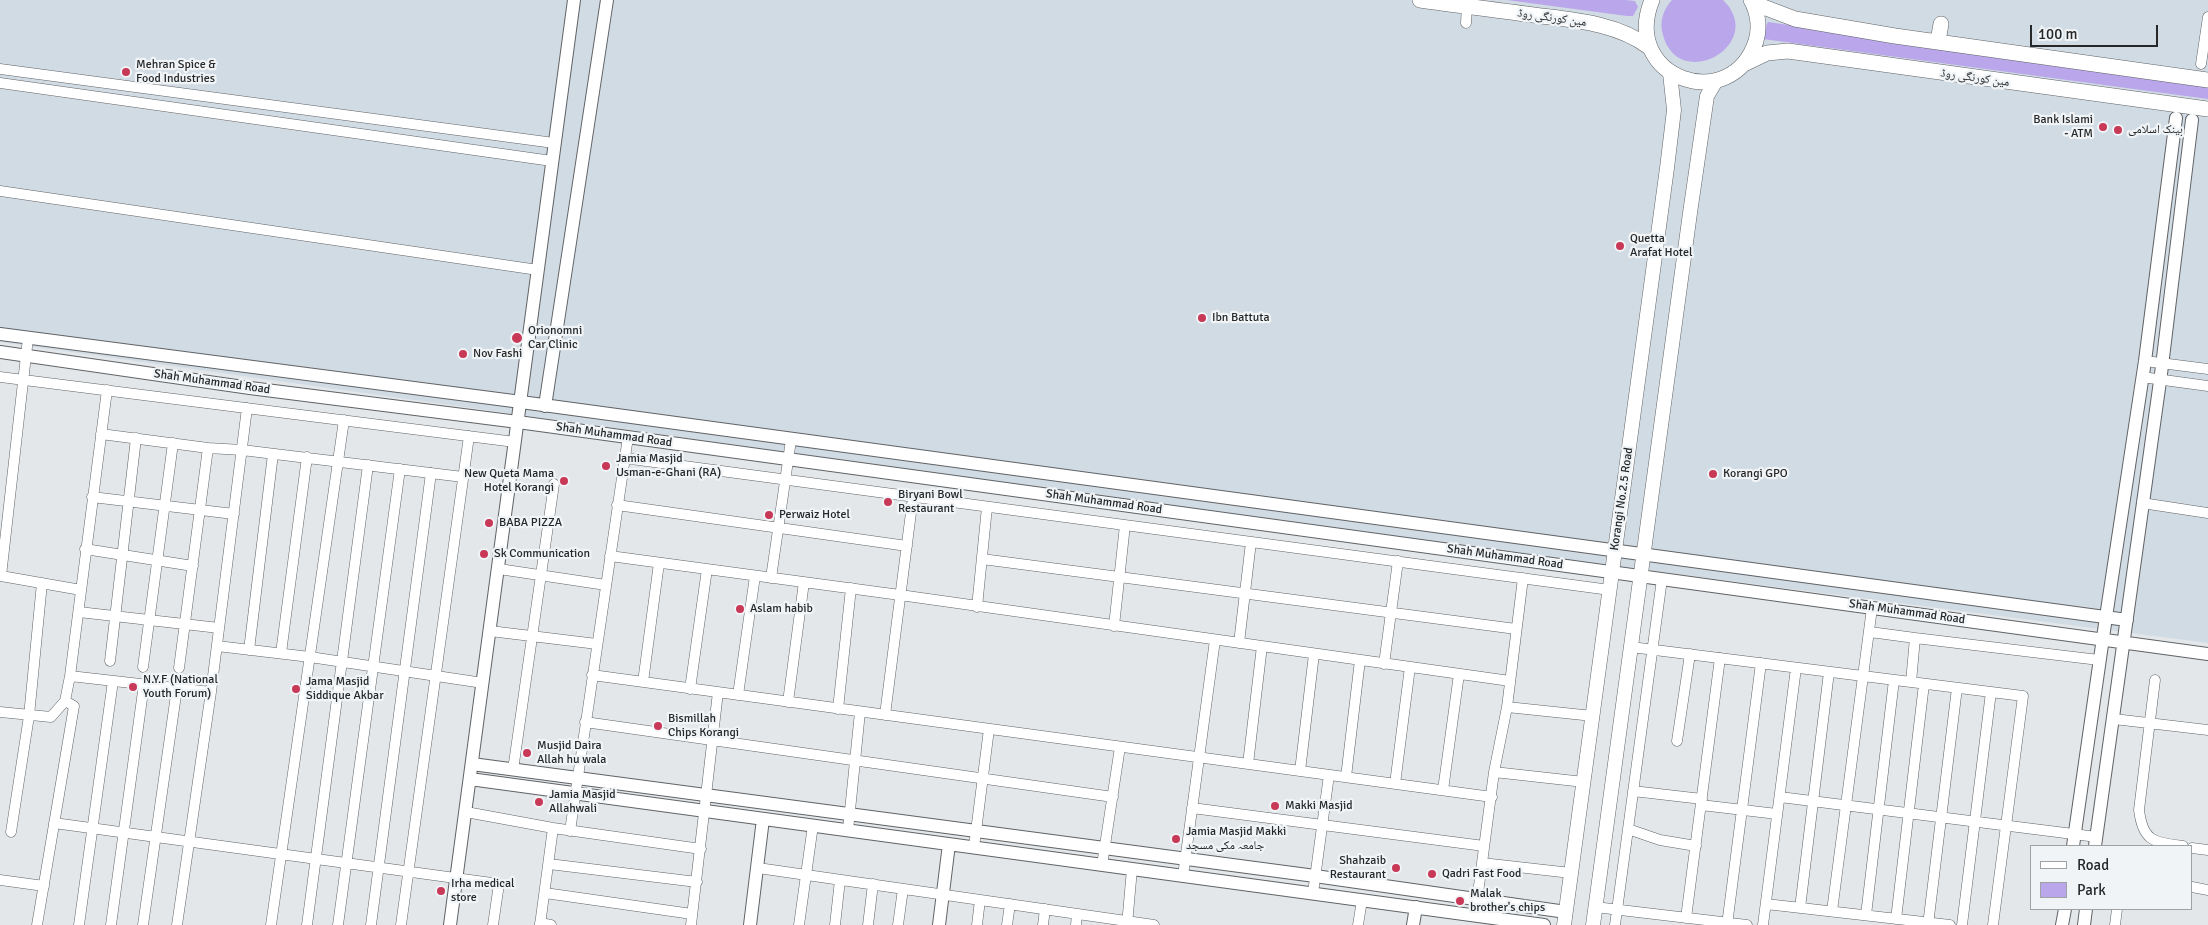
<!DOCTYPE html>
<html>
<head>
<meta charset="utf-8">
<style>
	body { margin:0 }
	#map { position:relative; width:2208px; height:925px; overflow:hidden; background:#e3e7ea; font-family:Signika,sans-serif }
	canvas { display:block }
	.legend { position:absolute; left:2030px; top:845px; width:162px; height:65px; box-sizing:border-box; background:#f0f4f7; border:1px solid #9fa2a4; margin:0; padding:6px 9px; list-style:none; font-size:15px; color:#252728 }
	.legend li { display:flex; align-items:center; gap:10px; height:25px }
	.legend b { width:25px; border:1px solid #9fa2a4 }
	.scale { position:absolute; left:2030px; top:25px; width:128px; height:22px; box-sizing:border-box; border:2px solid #252728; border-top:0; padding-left:6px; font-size:15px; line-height:18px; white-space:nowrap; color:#252728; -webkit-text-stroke:4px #f0f4f7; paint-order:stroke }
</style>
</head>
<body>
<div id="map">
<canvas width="2208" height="925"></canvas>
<ul class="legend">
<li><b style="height:6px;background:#fff"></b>Road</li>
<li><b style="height:14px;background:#b9a6eb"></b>Park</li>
</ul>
<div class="scale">100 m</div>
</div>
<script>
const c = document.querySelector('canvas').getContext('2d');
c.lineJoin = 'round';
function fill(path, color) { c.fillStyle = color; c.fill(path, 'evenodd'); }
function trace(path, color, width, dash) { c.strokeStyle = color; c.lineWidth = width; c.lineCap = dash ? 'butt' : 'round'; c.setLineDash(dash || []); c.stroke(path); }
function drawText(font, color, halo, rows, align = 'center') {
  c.font = font + ' Signika,"Noto Naskh Arabic",sans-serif'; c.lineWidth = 4.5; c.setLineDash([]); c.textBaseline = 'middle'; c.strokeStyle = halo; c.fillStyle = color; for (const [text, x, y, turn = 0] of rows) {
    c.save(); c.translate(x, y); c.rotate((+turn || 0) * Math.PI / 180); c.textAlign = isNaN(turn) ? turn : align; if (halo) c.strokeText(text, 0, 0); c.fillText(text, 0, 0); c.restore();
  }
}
fill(new Path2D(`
	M0,0h2208v643l-786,-102 -1422,-199z`), '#d1dbe4');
fill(new Path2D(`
	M1507,0h118l10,1 3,6 -5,9h-6z
	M1672,0h51c45,44 -44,94 -60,35 -4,-13 0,-25 9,-35z
	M1768,22l440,65v12l-445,-60 1,-10z`), '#b9a6eb');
const minor = new Path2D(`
	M1466,23l1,-17
	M2201,64l7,-47
	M0,69l554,74
	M0,83l552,78
	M0,191l538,79
	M28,338l-27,238 80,14
	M2145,361l63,8
	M0,377l515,65
	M2142,377l66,9
	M101,434l107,14 34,2 221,27
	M624,458l986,132
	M92,497l142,17
	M2142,503l66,10
	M617,505l290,41
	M85,549l108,17
	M610,556l290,39 610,86
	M982,559l534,70
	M499,569l107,16
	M771,578l20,-138
	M977,607l10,-100
	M79,612l140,16
	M1114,626l11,-101
	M490,631l107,13
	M1870,632l45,6 -4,44
	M1915,638l184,22
	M1239,643l12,-101
	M217,646l93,11 173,26
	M1631,647l392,49 -30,229
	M249,650l24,-196
	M281,653l26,-196
	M110,661l26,-223
	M1384,664l14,-103
	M143,667l30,-224
	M179,668l29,-220
	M592,675l900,122
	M70,676l141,16
	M2155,680l-16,130c4,32 15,32 44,36
	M643,682l16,-119
	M690,689l17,-120
	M738,695l17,-119
	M788,702l16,-120
	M1507,707l86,9
	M838,709l13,-121
	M0,712l51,5 14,-16 5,-25 37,-286
	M885,715l28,-218
	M2114,719l94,11
	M585,722l528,75
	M1677,741l13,-87
	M1248,764l14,-118
	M513,770l41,-286
	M1300,771l14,-117
	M1494,772l90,10
	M1346,777l14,-117
	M1395,784l15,-117
	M1443,790l16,-116
	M1633,791l69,8
	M1780,797l317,40
	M1701,805l76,9
	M1192,808l292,38
	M466,812l87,16
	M54,823l445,61 -6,41
	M1628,829l32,11 36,6
	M848,830l12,-118
	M570,831l58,-394
	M11,832l18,-116 13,-133
	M974,847l15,-118
	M2192,848l16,2
	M1482,863l89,10
	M549,864l148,18
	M1102,865l18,-118
	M758,868l396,57
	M1183,876l32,-236
	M0,880l44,6
	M2192,887l16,3
	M545,893l147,21
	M1313,893l16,-118
	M1766,904l184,21
	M1595,907l152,18
	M1800,908l29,-236
	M1832,911l40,-303
	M1866,915l28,-235
	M1475,916l19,-144 13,-65 16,-129
	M1686,918l34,-260
	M1896,919l28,-235
	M540,923l11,2
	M37,925l37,-219 -9,-5
	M79,925l34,-244
	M111,925l33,-241
	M143,925l34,-237
	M177,925l34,-233 36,-284
	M271,925l73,-505
	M307,925l61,-460
	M338,925l62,-456
	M371,925l60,-452
	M401,925l68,-489
	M540,925l13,-97 148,21
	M691,925l27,-233
	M799,925l14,-100
	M835,925l5,-45
	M868,925l5,-41
	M898,925l5,-36
	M977,925l3,-25
	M1007,925l3,-21
	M1043,925l2,-16
	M1076,925l1,-11
	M1127,925l5,-56
	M1358,925l4,-25
	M1615,925l47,-346
	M1727,925l34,-262
	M1763,925l33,-257
	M1928,925l29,-237
	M1962,925l29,-233
	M2115,925l2,-16`);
const tertiary = new Path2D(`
	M0,334l521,68 1606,218
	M0,352l250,36 268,34 1690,232
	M545,406l62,-406
	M472,764l843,112 251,36
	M470,779l1074,146
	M2073,846l33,-229 39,-256 31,-243
	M2095,846l66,-472 31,-254
	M450,925l124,-925
	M750,925l13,-106
	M939,925l10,-81
	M1413,925l3,-18
	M2062,925l3,-16
	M2084,925l2,-16`);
const secondary = new Path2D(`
	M1564,925l103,-757 7,-58 -4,-37
	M1593,925l97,-712 17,-117 9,-15`);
const primary = new Path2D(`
	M1420,0c35,5 70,9 106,14 42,6 88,7 123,33
	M1652,0c-32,79 80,116 104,41 4,-13 2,-29 -5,-41
	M1753,3l42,16 100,17 313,44
	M1938,41l3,-17
	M1744,64l23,-11 21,-2 420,58`);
trace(minor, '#606366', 11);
trace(tertiary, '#606366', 14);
trace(secondary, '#606366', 15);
trace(primary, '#606366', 16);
trace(minor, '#fff', 10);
trace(tertiary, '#fff', 12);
trace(secondary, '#fff', 14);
trace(primary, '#fff', 15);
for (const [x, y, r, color] of [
	[126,72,5,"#c83857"],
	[2103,127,5,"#c83857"],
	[2118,130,5,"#c83857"],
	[1620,246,5,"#c83857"],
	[1202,318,5,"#c83857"],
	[517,338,6,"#c83857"],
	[463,354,5,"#c83857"],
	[606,466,5,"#c83857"],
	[1713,474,5,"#c83857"],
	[564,481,5,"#c83857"],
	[888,502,5,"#c83857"],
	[769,515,5,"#c83857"],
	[489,523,5,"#c83857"],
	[484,554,5,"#c83857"],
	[740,609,5,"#c83857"],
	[133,687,5,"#c83857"],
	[296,689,5,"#c83857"],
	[658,726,5,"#c83857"],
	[527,753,5,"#c83857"],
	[539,802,5,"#c83857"],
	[1275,806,5,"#c83857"],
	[1176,839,5,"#c83857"],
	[1396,868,5,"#c83857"],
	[1432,874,5,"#c83857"],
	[441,891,5,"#c83857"],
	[1460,901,5,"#c83857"]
]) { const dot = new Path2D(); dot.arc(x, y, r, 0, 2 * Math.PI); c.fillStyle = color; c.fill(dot); trace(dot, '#f0f4f7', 2); }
drawText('12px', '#252728', '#f0f4f7', [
	["مین کورنگی روڈ",1552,18,8],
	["مین کورنگی روڈ",1975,78,8],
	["Shah Muhammad Road",212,382,8],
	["Shah Muhammad Road",614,435,8],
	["Korangi No.2.5 Road",1622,499,-82],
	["Shah Muhammad Road",1104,502,8],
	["Shah Muhammad Road",1505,557,8],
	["Shah Muhammad Road",1907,612,8]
]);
drawText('12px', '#252728', '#f0f4f7', [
	["Mehran Spice &",136,65],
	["Food Industries",136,79],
	["Bank Islami",2093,120,"right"],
	["- ATM",2093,134,"right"],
	["بینک اسلامی",2128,130],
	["Quetta",1630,239],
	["Arafat Hotel",1630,253],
	["Ibn Battuta",1212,318],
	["Orionomni",528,331],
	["Car Clinic",528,345],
	["Nov Fashi",473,354],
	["Jamia Masjid",616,459],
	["Usman-e-Ghani (RA)",616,473],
	["New Queta Mama",554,474,"right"],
	["Hotel Korangi",554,488,"right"],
	["Korangi GPO",1723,474],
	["Biryani Bowl",898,495],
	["Restaurant",898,509],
	["Perwaiz Hotel",779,515],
	["BABA PIZZA",499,523],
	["Sk Communication",494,554],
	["Aslam habib",750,609],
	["N.Y.F (National",143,680],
	["Youth Forum)",143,694],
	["Jama Masjid",306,682],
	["Siddique Akbar",306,696],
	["Bismillah",668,719],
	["Chips Korangi",668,733],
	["Musjid Daira",537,746],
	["Allah hu wala",537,760],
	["Jamia Masjid",549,795],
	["Allahwali",549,809],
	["Makki Masjid",1285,806],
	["Jamia Masjid Makki",1186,832],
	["جامعہ مکی مسجد",1186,846],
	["Shahzaib",1386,861,"right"],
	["Restaurant",1386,875,"right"],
	["Qadri Fast Food",1442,874],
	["Irha medical",451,884],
	["store",451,898],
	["Malak",1470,894],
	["brother's chips",1470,908]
], 'left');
</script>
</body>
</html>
